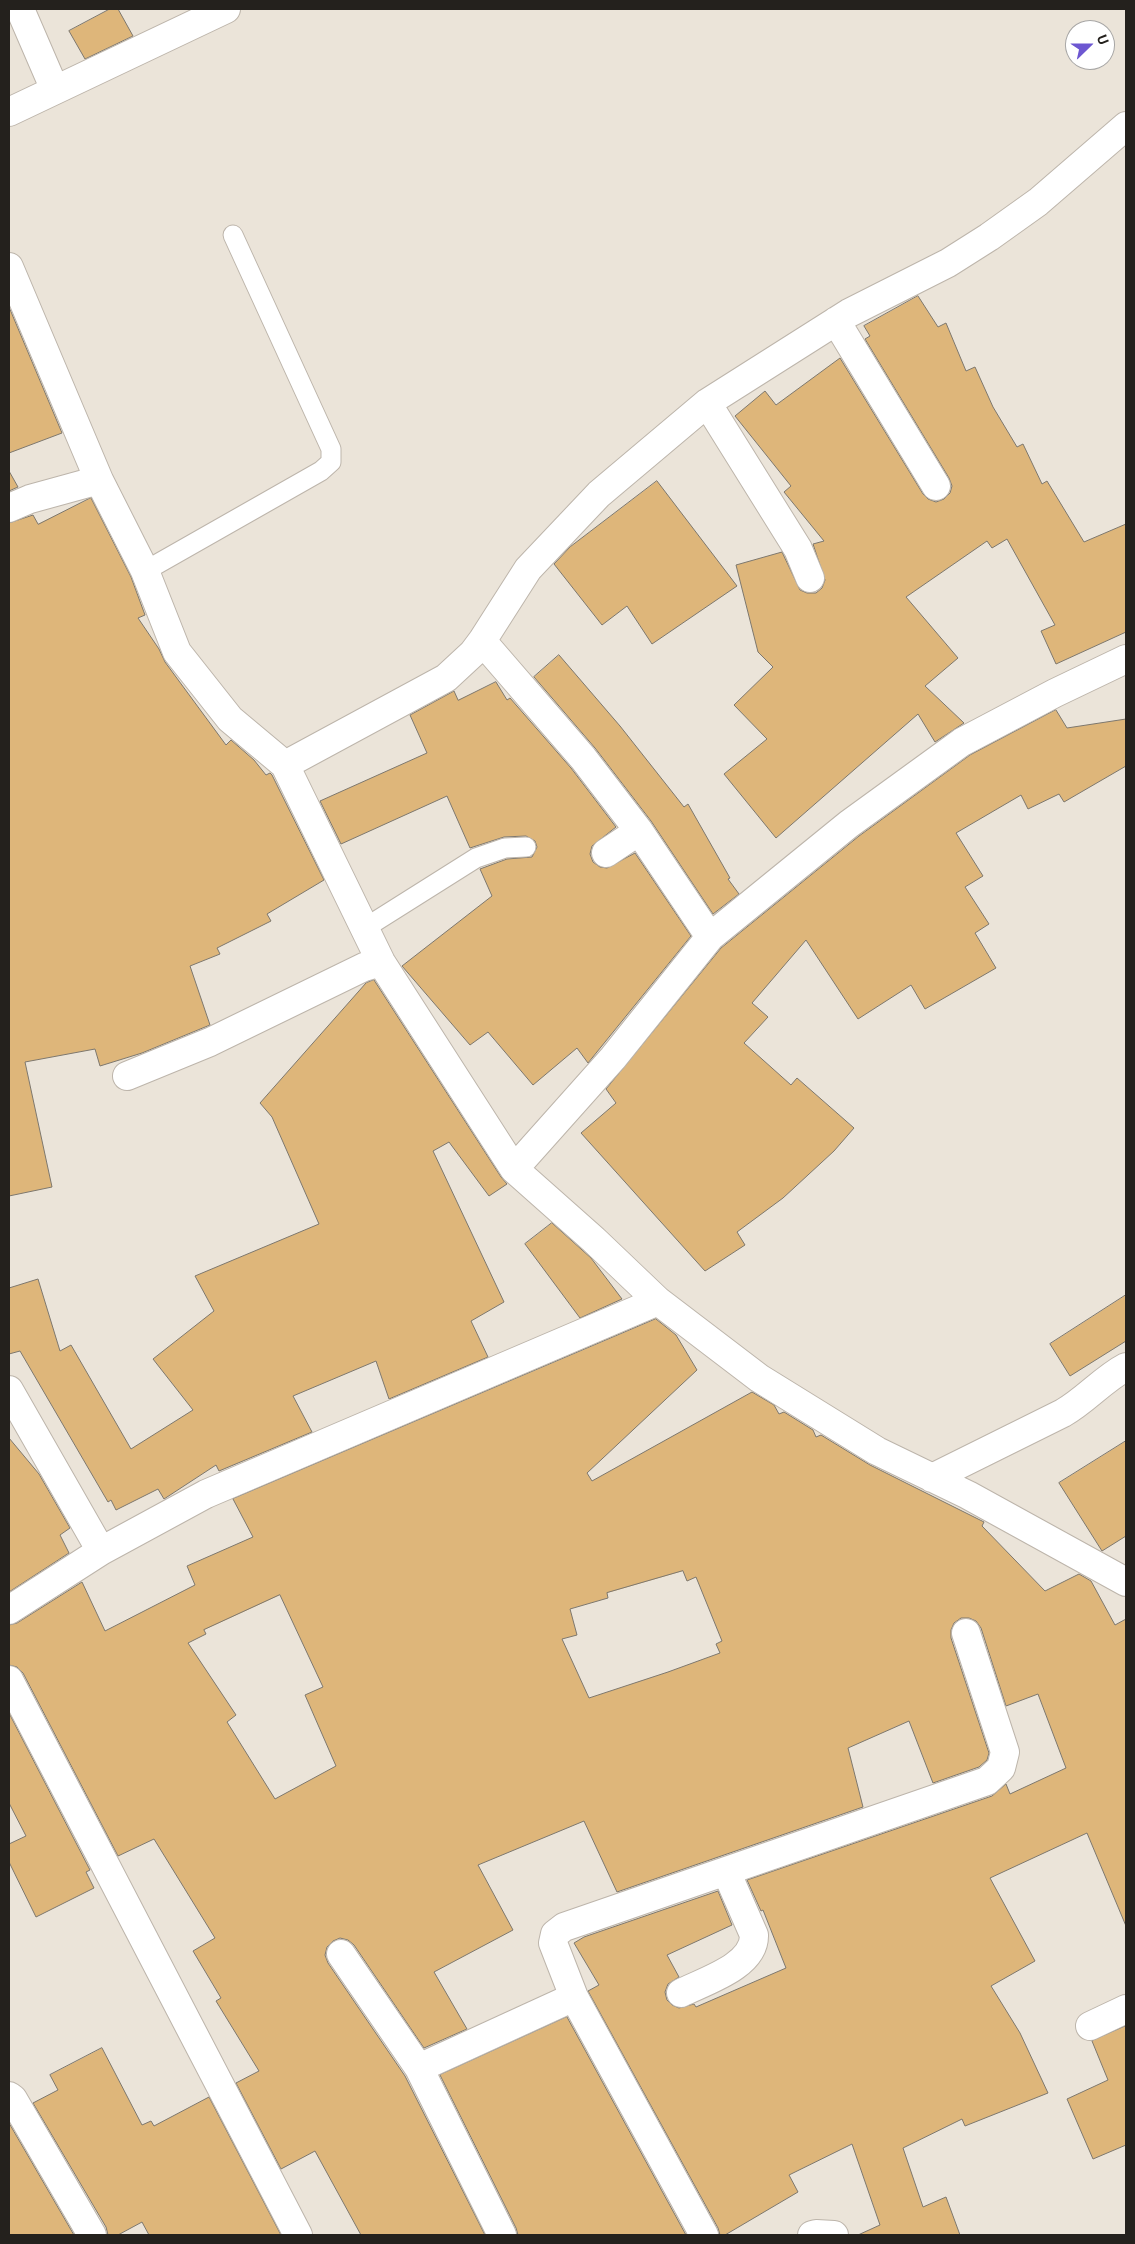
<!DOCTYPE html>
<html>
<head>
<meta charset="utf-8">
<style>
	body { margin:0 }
	#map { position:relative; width:1135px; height:2244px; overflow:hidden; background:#ebe4d9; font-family:Roboto,sans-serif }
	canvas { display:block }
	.frame { position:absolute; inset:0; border:10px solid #24211d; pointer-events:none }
	.north { position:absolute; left:1065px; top:20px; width:50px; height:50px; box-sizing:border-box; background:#fff; border:1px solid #a7a6a5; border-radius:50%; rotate:68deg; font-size:14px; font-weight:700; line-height:20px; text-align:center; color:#24211d }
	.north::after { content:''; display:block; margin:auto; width:18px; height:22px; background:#6d57d1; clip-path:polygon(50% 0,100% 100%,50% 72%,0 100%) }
</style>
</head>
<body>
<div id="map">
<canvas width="1135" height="2244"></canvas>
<div class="frame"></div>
<div class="north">U</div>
</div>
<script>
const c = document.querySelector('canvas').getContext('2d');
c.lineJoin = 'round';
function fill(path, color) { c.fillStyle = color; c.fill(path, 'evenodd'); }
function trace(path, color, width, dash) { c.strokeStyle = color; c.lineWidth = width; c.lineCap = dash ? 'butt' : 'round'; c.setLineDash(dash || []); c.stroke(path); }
const building = new Path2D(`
	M110,9h8l15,27 -48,23 -16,-28z
	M918,296l20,31 8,-4 20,48 9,-4 18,40 24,40 6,-3 19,40 5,-3 37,61 42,-18v108l-70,32 -15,-33 14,-6 -48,-86 -15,9 -5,-7 -81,56 52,61 -33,28 39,37 -29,19 -17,-28 -142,124 -52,-64 43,-35 -33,-34 39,-38 -15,-15 -22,-87 46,-13 18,38 7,3h9l6,-5 3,-8 -12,-36 11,-3 -40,-49 7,-6 -56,-70 30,-25 11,14 64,-47 83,136 5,5 8,3 8,-3 6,-6 2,-7 -3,-8 -84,-139 5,-3 -6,-10z
	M9,307l53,126 -53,20z
	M9,471l9,16 -9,4z
	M657,481l80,105 -85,58 -25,-38 -25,19 -48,-61 16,-17z
	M91,498l40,79 14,38 -7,3 21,31 6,13 61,83 5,-5 23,20 12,15 4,-2 2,2 52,105 -57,34 4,7 -54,27 3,6 -30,12 20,59 -68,28 -42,13 -5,-17 -70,13 27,125 -43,9v-673l24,-8 5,9z
	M559,655l61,71 64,81 4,-3 42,74 -2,1 11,15 -26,20 -62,-93 -56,-73 -61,-71z
	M496,682l11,18 3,-2 61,70 45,59 -24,19 -2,8 3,8 7,5 7,1 28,-15 56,83 -103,127 -11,-15 -44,37 -45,-53 -18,13 -68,-79 90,-70 -12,-27 27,-10 25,-2 5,-10 -2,-6 -9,-5 -22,1 -34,11 -23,-52 -106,48 -21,-43 107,-48 -17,-38 44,-24 4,9z
	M1056,710l11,18 59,-9v47l-62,36 -5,-8 -31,15 -7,-14 -65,38 27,43 -18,11 24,37 -14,9 21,35 -71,41 -14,-24 -53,34 -52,-79 -54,63 16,14 -24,26 47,42 6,-7 57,50 -20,23 -51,47 -46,34 8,13 -40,26 -124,-138 35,-30 -10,-14 115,-141 138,-112 111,-81z
	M374,980l127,197 6,7 -18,12 -40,-54 -16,9 71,151 -33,19 17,36 -99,42 -13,-38 -83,35 19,36 -93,39 -3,-6 -52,34 -6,-10 -42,21 -5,-10 -3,2 -88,-151 -11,3v-66l29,-9 22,72 11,-6 60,104 62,-39 -40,-51 61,-48 -19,-35 124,-52 -47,-107 -12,-14 106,-120z
	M552,1223l39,35 31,41 -42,19 -55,-74z
	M1126,1295v46l-56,35 -20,-32z
	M656,1319l20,16 21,35 -110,103 5,8 160,-89 22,13 5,9 5,-2 29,18 3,7 5,-2 49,30 114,57 -2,4 63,65 34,-17 12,7 24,44 11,-6v307l-39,-93 -97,45 45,83 -44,25 29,47 28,60 -83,33 -3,-7 -59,29 20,59 23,-10 14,38h-102l22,-10 -28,-81 -63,31 9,17 -73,43h-5l-2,-7 -130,-237 11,-6 -25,-42 10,-6 134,-46 14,34 -65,30 12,22 -11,7 -3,8 2,8 5,5 7,3 15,-4 2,3 90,-39 -23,-58 -2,1 -14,-31 245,-84 14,-12 4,10 56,-26 -28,-74 -32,12 -25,-78 -5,-7 -7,-3h-8l-7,5 -3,7v8l38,115 -2,7 -8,7 -46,16 -24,-62 -61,27 15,59 -246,85 -33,-71 -106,44 35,65 -79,42 33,57 -43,19 -70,-103 -6,-5 -8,-2 -7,3 -6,6 -2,8 3,8 77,113 80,159h-124l-46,-84 -34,18 -45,-86 23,-12 -43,-70 5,-3 -28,-47 22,-13 -61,-99 -36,17 -95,-183 -6,-6 -8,-2v-40l8,-2 65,-41 23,49 90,-46 -8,-19 66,-29 -20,-38zM683,1571l4,10 9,-4 26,64 -6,3 4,9 -52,19 -79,26 -27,-59 15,-4 -7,-26 38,-11 -1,-5zM280,1595l43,92 -18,8 31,71 -61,33 -48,-77 9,-7 -48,-72 18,-9 -2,-4z
	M9,1438l30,36 31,54 -10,7 9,18 -60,39z
	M1126,1441v95l-24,15 -43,-68z
	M9,1713l81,157 -4,2 8,16 -58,29 -27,-55v-18l17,-8 -17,-33z
	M567,2017l119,218h-168l-2,-7 -76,-153z
	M1126,2026v119l-33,14 -26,-60 41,-19 -16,-39z
	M102,2048l40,77 9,-4 3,5 55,-29 72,138h-132l-7,-13 -24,13h-10l-2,-8 -73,-124 25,-13 -8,-15z
	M9,2123l65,112h-65z`);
fill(building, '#deb67a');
trace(building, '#7d776d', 1);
const lane = new Path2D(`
	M145,571l176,-100 10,-9v-13l-98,-214
	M365,928l111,-70 29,-10 21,-1`);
const street = new Path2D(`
	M20,9l35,81
	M9,112l217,-103
	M9,267l90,213 46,91 32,81 53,67 55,46 96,197 133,207 80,71 64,61 101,77 118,73 91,44 158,87
	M836,321l100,165
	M707,403l91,146 12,29
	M9,508l21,-9 69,-19
	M482,641l101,117 56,73 71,106
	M285,765l161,-87 27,-25 9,-12 46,-72 71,-75 108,-91 142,-90 99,-50 41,-26 49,-35 88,-76
	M606,853l33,-22
	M127,1076l83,-34 154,-75 17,-5
	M514,1169l99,-111 97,-121 139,-113 113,-82 93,-49 71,-34
	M9,1390l92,161
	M932,1478l131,-65c23,-13 40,-34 63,-46
	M9,1610l92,-59 105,-57 452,-193
	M9,1680l289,555
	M341,1954l78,114 83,167
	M681,1993c24,-12 74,-27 73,-58l-28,-64
	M1090,2026l36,-17
	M419,2068l155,-71
	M9,2096l4,3 79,136
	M704,2235l-130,-238 -21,-54 2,-9 9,-7 423,-146 14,-13 4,-16 -39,-119
	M812,2235l4,-1 18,1`);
trace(lane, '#bdb5ab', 21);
trace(street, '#bdb5ab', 30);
trace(lane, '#fff', 19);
trace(street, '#fff', 28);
</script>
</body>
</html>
